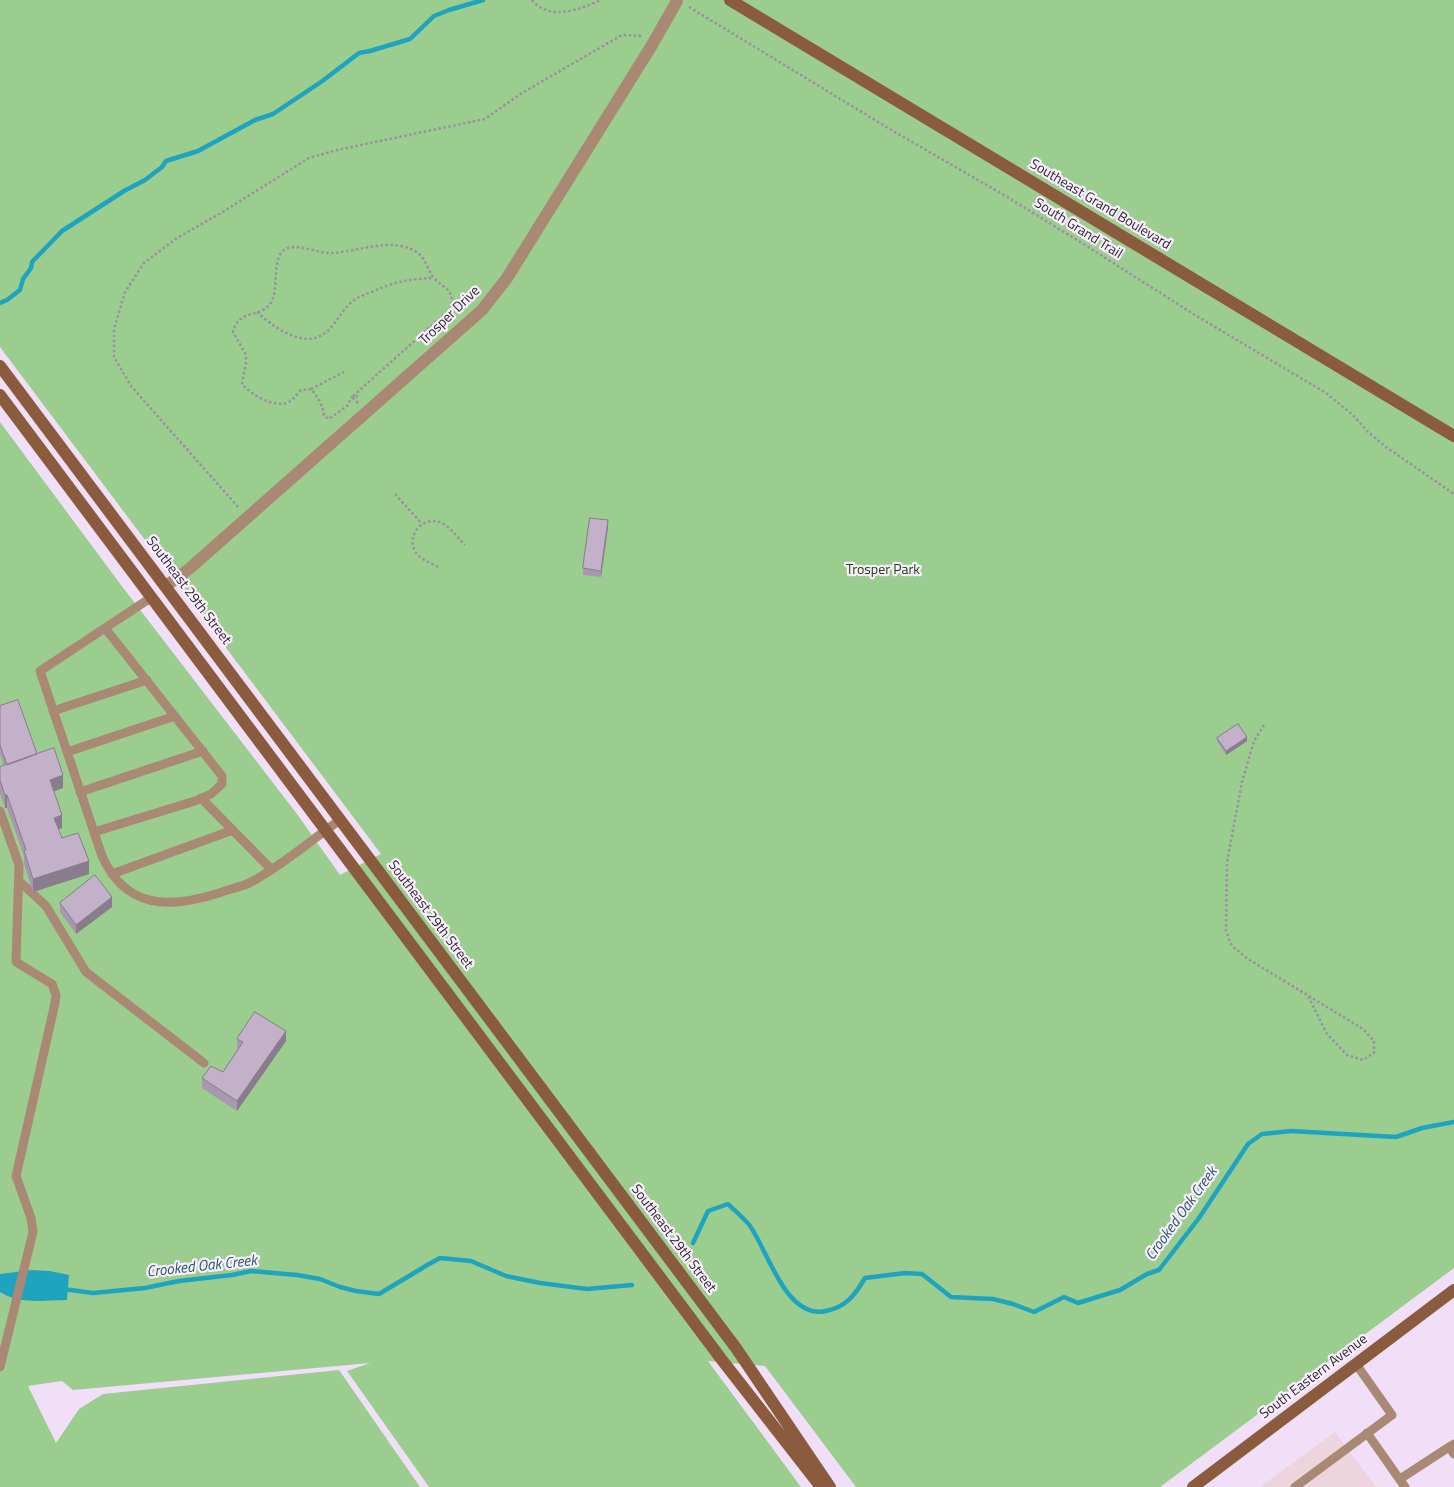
<!DOCTYPE html>
<html>
<head>
<meta charset="utf-8">
<style>
	body { margin:0 }
	canvas { display:block; background:#f1dff8 }
</style>
</head>
<body>
<canvas width="1454" height="1487"></canvas>
<script>
const c = document.querySelector('canvas').getContext('2d');
c.lineJoin = 'round';
function fill(path, color) { c.fillStyle = color; c.fill(path, 'evenodd'); }
function trace(path, color, width, dash) { c.strokeStyle = color; c.lineWidth = width; c.lineCap = dash ? 'butt' : 'round'; c.setLineDash(dash || []); c.stroke(path); }
function drawText(font, color, halo, rows, align = 'center') {
  c.font = font + ' "Titillium Web",sans-serif'; c.lineWidth = 4.5; c.setLineDash([]); c.textBaseline = 'middle'; c.strokeStyle = halo; c.fillStyle = color; for (const [text, x, y, turn = 0] of rows) {
    c.save(); c.translate(x, y); c.rotate((+turn || 0) * Math.PI / 180); c.textAlign = isNaN(turn) ? turn : align; if (halo) c.strokeText(text, 0, 0); c.fillText(text, 0, 0); c.restore();
  }
}
fill(new Path2D(`
	M1335,1432l41,55h-116l16,-12z`), '#eed5dd');
fill(new Path2D(`
	M0,0h1454v1268l-294,219h-304l-91,-121 -57,-5 93,126h-372l-82,-116 23,-8 -297,27 -11,-9 -34,5 28,57 23,-34 24,-15 236,-24 81,117h-420v-1065l121,163 176,229 43,61 41,-21 -381,-507z`), '#9bcd8f');
fill(new Path2D(`
	M31,1270l19,1 19,4 -2,25c-23,0 -47,5 -67,-8v-18z`), '#1fa4c0');
trace(new Path2D(`
	M0,303l7,-3 13,-10 3,-11 8,-11 1,-6 30,-31 62,-40 21,-11 17,-13 4,-6 32,-10 57,-31 18,-6 48,-32 38,-29 11,-2 40,-12 24,-23 15,-6 34,-10
	M693,1243l15,-32 20,-7c7,7 16,14 22,22 18,25 36,94 76,85 20,-4 29,-16 39,-33l40,-5 17,1 29,23 42,2 20,5 21,8 30,-15 14,6 42,-13 27,-16 12,-4 40,-52 49,-74 14,-10 29,-3 105,6 26,-9 32,-6
	M63,1289l30,4 52,-5 34,-7 53,-6 19,-4 46,4 23,4 20,8 16,4 23,3 50,-30 11,-6 31,3 35,15 34,7 47,6 45,-4`), '#1fa4c0', 4.5);
trace(new Path2D(`
	M532,0c18,22 48,9 69,0
	M689,7l204,124 111,64 81,50 110,70 131,78 27,22 15,17 18,15 68,47
	M257,312c15,14 47,38 68,21 11,-8 17,-24 28,-32 6,-5 14,-7 21,-10 23,-10 35,-12 60,-13
	M311,389l33,-17
	M358,403l-6,-6 98,-88c6,-18 -4,-19 -15,-30 -7,-7 -9,-20 -17,-26 -26,-18 -61,0 -89,0 -13,0 -33,-11 -45,-3 -13,10 -4,40 -14,54 -11,15 -31,4 -37,28l13,23v8l-4,21c9,11 34,25 47,18 5,-3 8,-8 12,-12l10,-1c7,8 12,17 13,27l5,3 18,-13 5,-9 7,-1
	M395,494l27,30
	M238,507l-107,-121 -17,-29v-28l11,-37 19,-29 33,-25 44,-25 88,-55 28,-8 148,-31 37,-26 100,-58 20,1
	M438,567c-7,-4 -19,-8 -23,-16 -9,-17 9,-36 27,-28 9,5 16,15 23,22
	M1264,725l-10,16 -12,41 -15,80 -1,69 6,15 16,13 115,70 11,12v12l-11,7 -16,-5 -20,-21 -19,-38`), '#9c8fa1', 2.5, [2.5, 2.5]);
trace(new Path2D(`
	M152,597l-112,74 62,185c24,53 67,53 117,37 10,-4 23,-6 32,-11 32,-17 60,-42 89,-62
	M53,711l94,-31
	M67,752l108,-36
	M80,792l123,-41
	M201,798l70,71
	M0,811l19,54 -3,97 36,22 4,11 -1,8 -39,173 15,42 2,14 -33,135
	M94,832l101,-31 16,-7 11,-10v-8l-117,-148
	M112,874l121,-44
	M19,881l27,25 40,66 118,91
	M1367,1433l38,54
	M1454,1444l-5,3 5,7
	M1400,1479l49,-32
	M1295,1487l97,-72 -36,-51`), '#aa8974', 9);
trace(new Path2D(`
	M166,586l23,-17 293,-259 25,-32 145,-233 25,-44`), '#aa8974', 12);
trace(new Path2D(`
	M730,0l724,436
	M0,366l736,982 94,139
	M0,395l722,965 99,127
	M1193,1487l261,-197`), '#8b5b3d', 12);
fill(new Path2D(`
	M608,527l-7,50 -18,-2v-7z
	M0,706l63,82 -9,3 8,37 -4,1 4,9 27,36 -56,18 -9,-28v-8l-17,-48h-2l-5,-15v-26l4,-1 -4,-12z
	M1217,738l30,3 -21,14 -9,-14z
	M60,903l52,4 -36,27 -16,-22z
	M237,1039l49,2 -49,70 -35,-23v-10l21,-6 15,-23 -1,-1z`), '#a798ad');
fill(new Path2D(`
	M608,520v7l-7,50v-6z
	M1247,737v4l-21,14v-4z
	M63,775v13l-13,5v-13z
	M5,795h2v13h-2z
	M62,815v13l-8,3v-13z
	M89,861v13l-56,18v-13z
	M112,897v10l-36,27v-9z
	M286,1031v10l-49,70v-10z`), '#887c8d');
const building = new Path2D(`
	M590,518l18,2 -7,51 -18,-3z
	M18,700l19,54 -30,11 -7,-20v-39z
	M1238,724l9,13 -21,14 -9,-13z
	M54,748l9,27 -13,5 12,35 -8,3 8,20 16,-5 11,28 -56,18 -9,-28 2,-1 -19,-55h-2l-5,-15v-13z
	M95,875l17,22 -36,28 -16,-22z
	M255,1012l31,19 -49,70 -35,-23 9,-12 12,6 20,-30 -6,-3z`);
fill(building, '#c2b1c9');
trace(building, '#887c8d', 1);
drawText('14px', '#2c252e', '#faeffe', [
	["Southeast Grand Boulevard",1100,205,31],
	["South Grand Trail",1078,229,32],
	["Trosper Drive",450,316,-44],
	["Southeast 29th Street",188,591,53],
	["Southeast 29th Street",430,915,53],
	["Southeast 29th Street",673,1239,53],
	["South Eastern Avenue",1314,1377,-37]
]);
drawText('14px', '#1c4011', '#faeffe', [
	["Trosper Park",883,571]
]);
drawText('italic 15px', '#265865', '#faeffe', [
	["Crooked Oak Creek",1182,1214,-54],
	["Crooked Oak Creek",202,1267,-6]
]);
</script>
</body>
</html>
